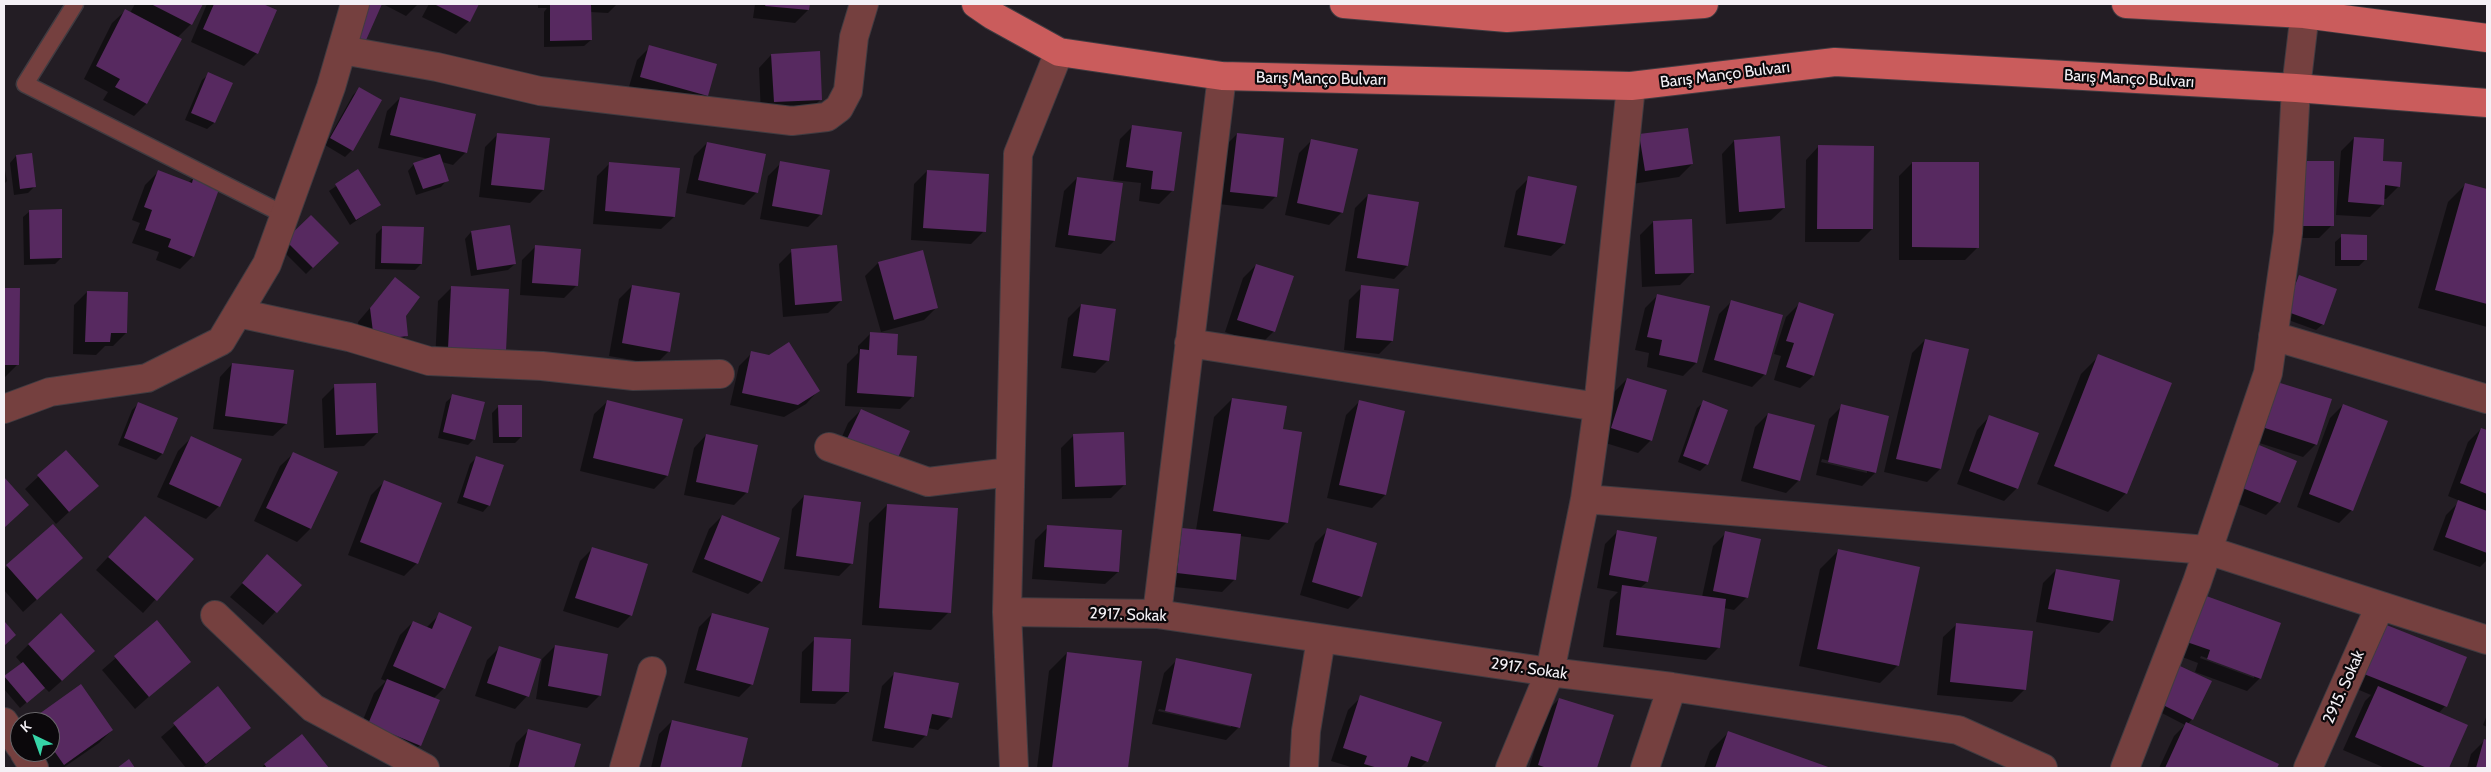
<!DOCTYPE html>
<html>
<head>
<meta charset="utf-8">
<style>
	body { margin:0 }
	#map { position:relative; width:2491px; height:772px; overflow:hidden; background:#231d24; font-family:Cabin,sans-serif }
	canvas { display:block }
	.frame { position:absolute; inset:0; border:5px solid #f4f0f5; pointer-events:none }
	.north { position:absolute; left:10px; top:712px; width:50px; height:50px; box-sizing:border-box; background:#0b080b; border:1px solid #686569; border-radius:50%; rotate:318deg; font-size:14px; font-weight:700; line-height:20px; text-align:center; color:#f4f0f5 }
	.north::after { content:''; display:block; margin:auto; width:18px; height:22px; background:#36d4a7; clip-path:polygon(50% 0,100% 100%,50% 72%,0 100%) }
</style>
</head>
<body>
<div id="map">
<canvas width="2491" height="772"></canvas>
<div class="frame"></div>
<div class="north">K</div>
</div>
<script>
const c = document.querySelector('canvas').getContext('2d');
c.lineJoin = 'round';
function fill(path, color) { c.fillStyle = color; c.fill(path, 'evenodd'); }
function trace(path, color, width, dash) { c.strokeStyle = color; c.lineWidth = width; c.lineCap = dash ? 'butt' : 'round'; c.setLineDash(dash || []); c.stroke(path); }
function drawText(font, color, halo, rows, align = 'center') {
  c.font = font + ' Cabin,sans-serif'; c.lineWidth = 4.5; c.setLineDash([]); c.textBaseline = 'middle'; c.strokeStyle = halo; c.fillStyle = color; for (const [text, x, y, turn = 0] of rows) {
    c.save(); c.translate(x, y); c.rotate((+turn || 0) * Math.PI / 180); c.textAlign = isNaN(turn) ? turn : align; if (halo) c.strokeText(text, 0, 0); c.fillText(text, 0, 0); c.restore();
  }
}
fill(new Path2D(`
	M135,4h67l-11,20 -14,14 -31,66 -12,12 -31,-16 5,-8 -24,-13 28,-56 13,-12 5,2z
	M207,4h56l-6,49 -13,13 -53,-24z
	M383,4h35l-12,12z
	M429,4h49l-9,17 -13,13 -34,-17z
	M538,4h79l-9,9 -18,-1 1,28 -7,6 -40,1v-35l3,-4h-9z
	M755,4h54l-1,6 -13,13 -42,-5z
	M650,47l57,48 -13,13 -66,-18 9,-30z
	M771,55l50,44 -13,13 -47,3 -2,-47z
	M209,74l22,10 -17,39 -7,6 -22,-9 17,-40z
	M360,88l21,12 -29,50 -7,7 -20,-12 28,-50z
	M400,98l66,54 -13,13 -11,-3 5,18 -6,7 -25,8 -8,-24 6,-7 15,-5 -51,-11 9,-37z
	M1133,126l48,7 -9,58 -13,13 -20,-3 2,-18 -28,-3 7,-41z
	M498,134l45,56 -13,13 -51,-6 6,-50z
	M1237,134l39,62 -13,13 -45,-5 6,-57z
	M1640,136l52,28 -13,13 -47,7 -5,-35z
	M2354,138l28,24 17,24 -13,13h-3v5l-13,13 -34,-2 5,-64z
	M1312,140l30,72 -13,13 -44,-10 14,-62z
	M1734,141l50,67 -13,12 -45,4 -4,-70z
	M707,143l50,49 -13,13 -58,-12 8,-37z
	M1818,147l54,82 -13,13h-54l1,-82z
	M16,156l18,31 -6,6 -14,2 -4,-32z
	M610,163l64,54 -13,12 -68,-5 4,-48z
	M781,163l40,51 -13,13 -48,-8 8,-43z
	M1912,163l66,84 -13,13h-66v-84z
	M4,165l3,16 -3,3z
	M358,171l21,34 -29,20 -21,-34z
	M927,171l57,60 -13,13 -60,-4 3,-56z
	M158,172l30,11 7,-7 -2,80 -13,13 -24,-9 3,-8 -27,-9 8,-20 -8,-3 13,-35z
	M2284,175l48,50 -13,13h-35z
	M1077,178l37,63 -13,13 -46,-7 9,-56z
	M1529,178l35,66 -13,12 -47,-9 12,-56z
	M2466,184l21,6v137l-69,-19 30,-106z
	M1368,195l39,71 -13,13 -49,-8 10,-63z
	M30,211l31,47 -6,6 -31,1 -1,-48z
	M311,217l26,26 -31,31 -26,-26z
	M1653,222l40,50 -13,13 -38,2 -2,-52z
	M383,227l38,37 -6,6 -40,-1 1,-35z
	M471,232l44,32 -7,6 -37,6 -6,-37z
	M2342,236l23,24 -6,6h-24v-24z
	M535,247l42,38 -13,13 -44,-3 2,-35z
	M792,251l49,50 -13,12 -45,4 -4,-53z
	M878,263l59,44 -13,13 -43,12 -16,-56z
	M1256,265l18,66 -13,13 -36,-12 18,-54z
	M2299,277l24,47 -7,6 -36,-13 13,-34z
	M395,279l10,36 2,20 -13,13 -33,4 -3,-30z
	M632,286l37,65 -13,13 -47,-8 10,-57z
	M1362,287l30,54 -13,13 -35,-4 5,-50z
	M451,288l54,63 -70,10 3,-60z
	M4,289h14v75l-13,13z
	M87,292l39,41 -13,13h-8l-9,9 -23,-1 1,-49z
	M1658,295l38,68 -13,13 -36,-9 2,-14 -14,-3 10,-42z
	M1732,301l33,73 -13,13 -50,-15 17,-58z
	M1799,304l14,72 -13,12 -26,-8 7,-24 -7,-2 12,-37z
	M1081,305l27,55 -13,13 -34,-5 7,-50z
	M871,333l25,23 17,40 -13,13 -55,-3 2,-42 11,-11v-7z
	M1925,340l15,129 -13,13 -43,-10 28,-119z
	M752,353l66,38 -12,13 -22,13 -54,-12 9,-39z
	M2099,356l27,137 -18,19 -71,-28 44,-110z
	M232,364l54,60 -13,12 -60,-7 7,-52z
	M1627,379l24,61 -13,13 -39,-12 15,-49z
	M335,386l42,47 -13,13 -40,2 -2,-49z
	M453,396l21,43 -6,6 -30,-7 8,-36z
	M2265,396l51,48 -13,13 -53,-17z
	M1232,399l50,31 5,92 -18,18 -29,-4 -5,43 -13,13 -57,-6 5,-44 13,-13 13,1 18,-113z
	M607,402l60,74 -13,13 -74,-18 14,-57z
	M1359,402l45,10 -19,83 -13,13 -45,-10 19,-83z
	M1704,402l3,62 -7,7 -22,-9 19,-54z
	M139,403l23,51 -6,6 -38,-15 14,-35z
	M2343,405l9,105 -13,13 -42,-16 33,-89z
	M499,406l22,31 -6,6h-22l-1,-30z
	M1842,406l46,11 -13,56 -13,13 -46,-11 13,-56zM1822,459l45,11v3l-46,-11z
	M861,410l20,66 -47,-21 14,-32z
	M1768,414l31,66 -13,13 -45,-12 14,-54z
	M1989,417l28,71 -13,13 -47,-17 20,-54z
	M2481,429l6,3v128l-7,7 -47,-17 13,-35 14,-14 -12,-5 20,-54z
	M706,435l41,57 -13,13 -50,-10 10,-47z
	M1074,435l50,50 -13,13 -49,1 -1,-51z
	M191,438l28,68 -13,13 -49,-22 21,-46z
	M66,451l31,35 -41,38 -31,-35z
	M293,454l43,19 -26,56 -13,13 -43,-21 26,-55z
	M2240,457l39,45 -13,13 -43,-17z
	M476,458l13,47 -6,7 -26,-9 13,-39z
	M384,482l33,81 -13,13 -56,-21 23,-60z
	M804,496l48,67 -13,13 -55,-7 8,-60z
	M887,505l62,107 -18,18 -69,-5 7,-102z
	M722,516l56,23 -17,43 -13,12 -56,-22 17,-43z
	M1048,527l70,45 -13,12 -73,-5 3,-39z
	M133,530l59,29 -49,54 -47,-43z
	M1328,530l33,66 -13,13 -48,-14 15,-52z
	M1618,531l29,51 -8,7 63,8 11,-51 13,-13 21,64 -13,13 -10,-2 -5,39 -13,13 -103,-13 7,-47 8,-8 -21,-4 8,-44z
	M593,548l38,67 -13,13 -55,-17 17,-50z
	M1838,551l60,114 -18,18 -81,-17 21,-97z
	M267,556l33,29 -37,40 -33,-28z
	M82,558l-59,54 -19,-22v-20l3,-4z
	M2056,570l56,50 -13,13 -63,-11 7,-39z
	M2198,595l62,83 -13,13 -52,-19 3,-9 -29,-11zM2201,656l53,19v3l-54,-20z
	M440,614l4,74 -11,11 -13,46 -13,13 -51,-21 18,-44 12,-12 -5,-2 19,-44 13,-13 14,5z
	M712,614l40,70 -13,13 -55,-14 15,-56z
	M157,622l32,39 -54,48 -33,-39z
	M1956,625l69,64 -13,13 -75,-7 6,-58z
	M2372,638l73,68 -7,8 28,12 -18,42h-63l-42,-18 22,-49 6,-6 -19,-8z
	M815,639l33,53 -13,12 -35,-1 2,-51z
	M29,644l52,20 -32,28 -5,-5 -24,21 -16,-19v-10l18,-15 -6,-7z
	M555,646l45,49 -13,13 -51,-9 6,-40z
	M500,647l27,49 -12,13 -40,-13 12,-36z
	M1067,653l73,9 -13,106h-90l12,-97z
	M1177,660l62,67 -13,13 -74,-16 12,-51zM1159,709l72,15v3l-73,-16z
	M2180,667l12,52 -4,5 90,40 -2,4h-117l15,-32 11,-11 -29,-15 18,-36z
	M895,673l56,44 -13,13 -10,-2 -2,7 -13,13 -41,-7 10,-55z
	M81,686l31,44 -13,13 -36,25h-18l-12,-16h17v-30h-19z
	M218,688l32,40 -48,40h-16l-25,-31z
	M1361,697l66,64 -7,7h-66l-23,-7 17,-51z
	M1559,699l54,17 -17,52h-67l17,-56z
	M2487,715v12l-4,-2z
	M672,721l74,18 -7,29h-88l8,-34z
	M529,730l50,15 -7,23h-63l7,-25z
	M1728,733l100,35h-124l6,-17z
	M302,736l25,32h-65l2,-3z
	M2484,741l3,1v26h-20l4,-14z`), '#0007');
fill(new Path2D(`
	M151,4h52l-11,21z
	M214,4h49l14,6 -19,44 -55,-25z
	M364,4h18l-19,43 -15,-6z
	M434,4h45l-9,18z
	M550,4h41l1,36 -42,1z
	M766,4h44l-1,6 -44,-4z
	M125,9l57,30 -35,65 -32,-17 5,-8 -24,-13z
	M649,45l68,19 -9,32 -68,-19z
	M820,51l2,49 -48,2 -3,-48z
	M208,72l25,11 -18,40 -24,-10z
	M359,87l23,13 -29,51 -23,-13z
	M400,97l76,17 -9,39 -77,-18z
	M1132,125l50,7 -8,59 -23,-2 2,-18 -27,-4z
	M1688,128l5,36 -48,7 -6,-37z
	M497,133l53,5 -6,52 -53,-5z
	M1237,133l47,5 -7,59 -47,-5z
	M1780,136l5,72 -46,4 -5,-72z
	M2354,137l30,2 -1,22 19,1 -2,25 -15,-2 -1,20 -36,-3z
	M1311,139l47,10 -15,64 -46,-10z
	M707,142l59,12 -8,39 -60,-13z
	M1818,145l56,1 -1,83h-56z
	M32,153l4,34 -16,2 -4,-34z
	M440,154l9,27 -26,8 -10,-26z
	M780,161l50,9 -8,45 -50,-9z
	M2297,161h37v65h-37z
	M609,162l71,6 -5,49 -70,-6z
	M1912,162h67v86l-67,-1z
	M358,169l23,36 -25,15 -21,-36z
	M158,170l34,13 2,-8 27,9 -27,73 -26,-10 3,-8 -26,-9 7,-20 -8,-3z
	M927,170l62,4 -3,58 -63,-4z
	M1528,176l49,10 -12,58 -48,-9z
	M1077,177l46,6 -8,58 -47,-6z
	M2465,183l22,6v115l-52,-14z
	M1368,194l51,8 -11,64 -51,-8z
	M62,209v49l-32,1 -1,-49z
	M311,215l28,28 -26,25 -28,-28z
	M1692,219l2,54 -39,1 -2,-53z
	M510,225l6,39 -39,6 -6,-39z
	M382,226l42,1 -2,37 -41,-1z
	M2341,234l26,1v25h-26z
	M535,245l46,4 -3,37 -46,-3z
	M837,245l5,56 -47,4 -4,-56z
	M923,250l15,58 -44,12 -16,-58z
	M1256,264l38,12 -19,56 -38,-12z
	M2299,275l38,14 -13,36 -39,-14z
	M395,277l25,20 -14,19 2,20 -34,4 -4,-32z
	M632,285l48,8 -10,59 -48,-9z
	M1361,285l38,4 -6,52 -37,-3z
	M451,286l58,3 -3,62 -58,-2z
	M4,288h16l-1,77h-15z
	M87,291l41,1 -1,41h-16l-1,9h-25z
	M1657,294l53,12 -13,57 -38,-8 3,-15 -15,-3z
	M1731,300l52,15 -17,60 -52,-15z
	M1799,302l35,12 -20,62 -28,-9 8,-24 -8,-2z
	M1081,304l35,5 -7,52 -36,-5z
	M870,332l28,2 -1,21 20,1 -3,41 -57,-4 3,-44 9,1z
	M1925,339l44,10 -28,120 -45,-10z
	M789,342l31,49 -22,14 -56,-12 9,-42 18,4z
	M2098,354l74,29 -45,111 -73,-28z
	M232,363l62,7 -7,54 -62,-8z
	M1627,378l40,12 -15,51 -41,-13z
	M2277,382l55,17 -15,46 -55,-18z
	M376,383l2,50 -42,2 -2,-51z
	M452,394l33,8 -10,38 -32,-8z
	M1232,398l55,8 -4,23 19,3 -14,91 -75,-12z
	M607,400l76,19 -15,57 -75,-18z
	M1359,400l46,11 -19,84 -47,-10z
	M1703,400l25,10 -20,55 -25,-9z
	M138,402l40,16 -15,36 -39,-16z
	M1841,404l48,12 -13,57 -48,-11z
	M2343,404l45,17 -35,90 -44,-17z
	M498,405h24v32h-23z
	M861,409l49,22 -15,33 -49,-23z
	M1768,413l47,12 -15,56 -47,-13z
	M1989,415l50,18 -21,56 -49,-18z
	M2481,428l6,2v64l-27,-11z
	M1124,432l2,53 -51,2 -2,-53z
	M706,434l52,11 -10,48 -52,-11z
	M191,436l51,23 -22,48 -51,-23z
	M2252,442l45,19 -17,42 -45,-18z
	M66,450l33,36 -30,26 -32,-37z
	M293,452l45,20 -27,57 -45,-21z
	M476,456l28,9 -14,41 -27,-9z
	M4,477l25,28 -25,23z
	M384,480l58,23 -24,61 -58,-22z
	M804,495l57,7 -8,62 -57,-8z
	M2458,500l29,11v42l-42,-16z
	M887,504l71,4 -7,105 -72,-5z
	M722,515l58,23 -18,44 -58,-23z
	M145,516l49,43 -37,42 -49,-44z
	M53,524l30,34 -46,42 -31,-35z
	M1047,525l75,5 -3,42 -75,-5z
	M1182,528l59,6 -5,46 -59,-7z
	M1327,528l50,15 -15,54 -50,-15z
	M1617,530l40,7 -9,45 -39,-7z
	M1725,531l36,8 -13,59 -35,-7z
	M592,547l56,17 -16,52 -57,-18z
	M1838,549l82,18 -21,99 -82,-17z
	M267,554l35,31 -25,28 -35,-30z
	M2056,569l64,11 -7,41 -65,-12z
	M1622,585l104,14 -6,49 -104,-13z
	M2198,593l83,30 -20,56 -54,-20 3,-9 -29,-10z
	M439,612l33,15 -27,62 -52,-23 20,-45 19,8z
	M61,613l34,38 -33,30 -34,-37z
	M712,613l57,15 -16,57 -57,-15z
	M157,620l34,42 -42,35 -35,-41z
	M5,622l11,13 -12,11v-22z
	M1956,623l77,8 -7,59 -76,-8z
	M2384,624l83,33 -20,50 -83,-33z
	M814,637l37,2 -2,53 -37,-1z
	M555,645l53,9 -7,42 -53,-10z
	M499,646l42,13 -12,38 -42,-14z
	M1067,652l75,9 -14,107h-76z
	M1176,658l76,16 -12,54 -75,-17z
	M23,662l22,26 -18,15 -23,-27z
	M2180,666l32,15 -19,39 -32,-16z
	M894,672l65,11 -7,35 -20,-4 -5,22 -43,-8z
	M387,679l53,21 -19,46 -53,-22z
	M81,684l32,46 -49,35 -14,-20v-23h-16l-2,-3z
	M218,686l33,42 -45,36 -33,-41z
	M2378,686l90,39 -19,43h-22l-72,-31z
	M1360,695l82,27 -14,40 -17,-6 -4,12h-29l-14,-4 3,-8 -24,-8z
	M1559,698l55,17 -17,53h-50l-9,-3z
	M672,720l76,18 -7,30h-81z
	M2186,722l93,42 -2,4h-112z
	M528,729l53,15 -7,24h-56z
	M1728,731l103,37h-116z
	M302,734l27,34h-62l-3,-4z
	M2484,739l3,1v28h-11z
	M129,759l6,9h-18z`), '#572960');
const service = new Path2D(`
	M75,4l-50,80 260,131`);
const minor = new Path2D(`
	M342,50l95,17 103,24 252,30 35,-4 12,-9 9,-17 6,-54 10,-33
	M238,313l111,24 80,24 113,5 92,10 86,-2
	M2273,336l214,63
	M1189,343l409,64
	M4,409l46,-17 97,-14 74,-37 46,-77 64,-177 24,-83
	M829,447l99,35 82,-10
	M1585,499l622,51 280,90
	M1007,612l150,2 393,58 122,15 286,43 85,38
	M1157,614l65,-538
	M215,615l98,93 112,60
	M4,722l16,24
	M24,752l10,16
	M624,768l28,-97
	M1014,768l-7,-156 11,-458 41,-102
	M1304,768l2,-37 15,-92
	M1510,768l40,-96 35,-173 13,-92 33,-321
	M1645,768l27,-81
	M2125,768l72,-186 71,-209 20,-140 8,-145 10,-84
	M2308,768l72,-162`);
const primary = new Path2D(`
	M976,4l16,11 67,37 163,24 409,10 204,-24 461,26 191,15
	M1344,4l163,14 197,-14
	M2126,4l178,10 183,24`);
trace(service, '#403b41', 19);
trace(minor, '#403b41', 30);
trace(primary, '#403b41', 30);
trace(service, '#75403f', 16);
trace(minor, '#75403f', 28);
trace(primary, '#ca5c5c', 28);
drawText('16px', '#f4f0f5', '#0b080b', [
	["Barış Manço Bulvarı",1725,75,-7],
	["Barış Manço Bulvarı",1321,79,1],
	["Barış Manço Bulvarı",2129,79,3],
	["2917. Sokak",1128,615,2],
	["2917. Sokak",1529,669,8],
	["2915. Sokak",2344,687,-66]
]);
</script>
</body>
</html>
